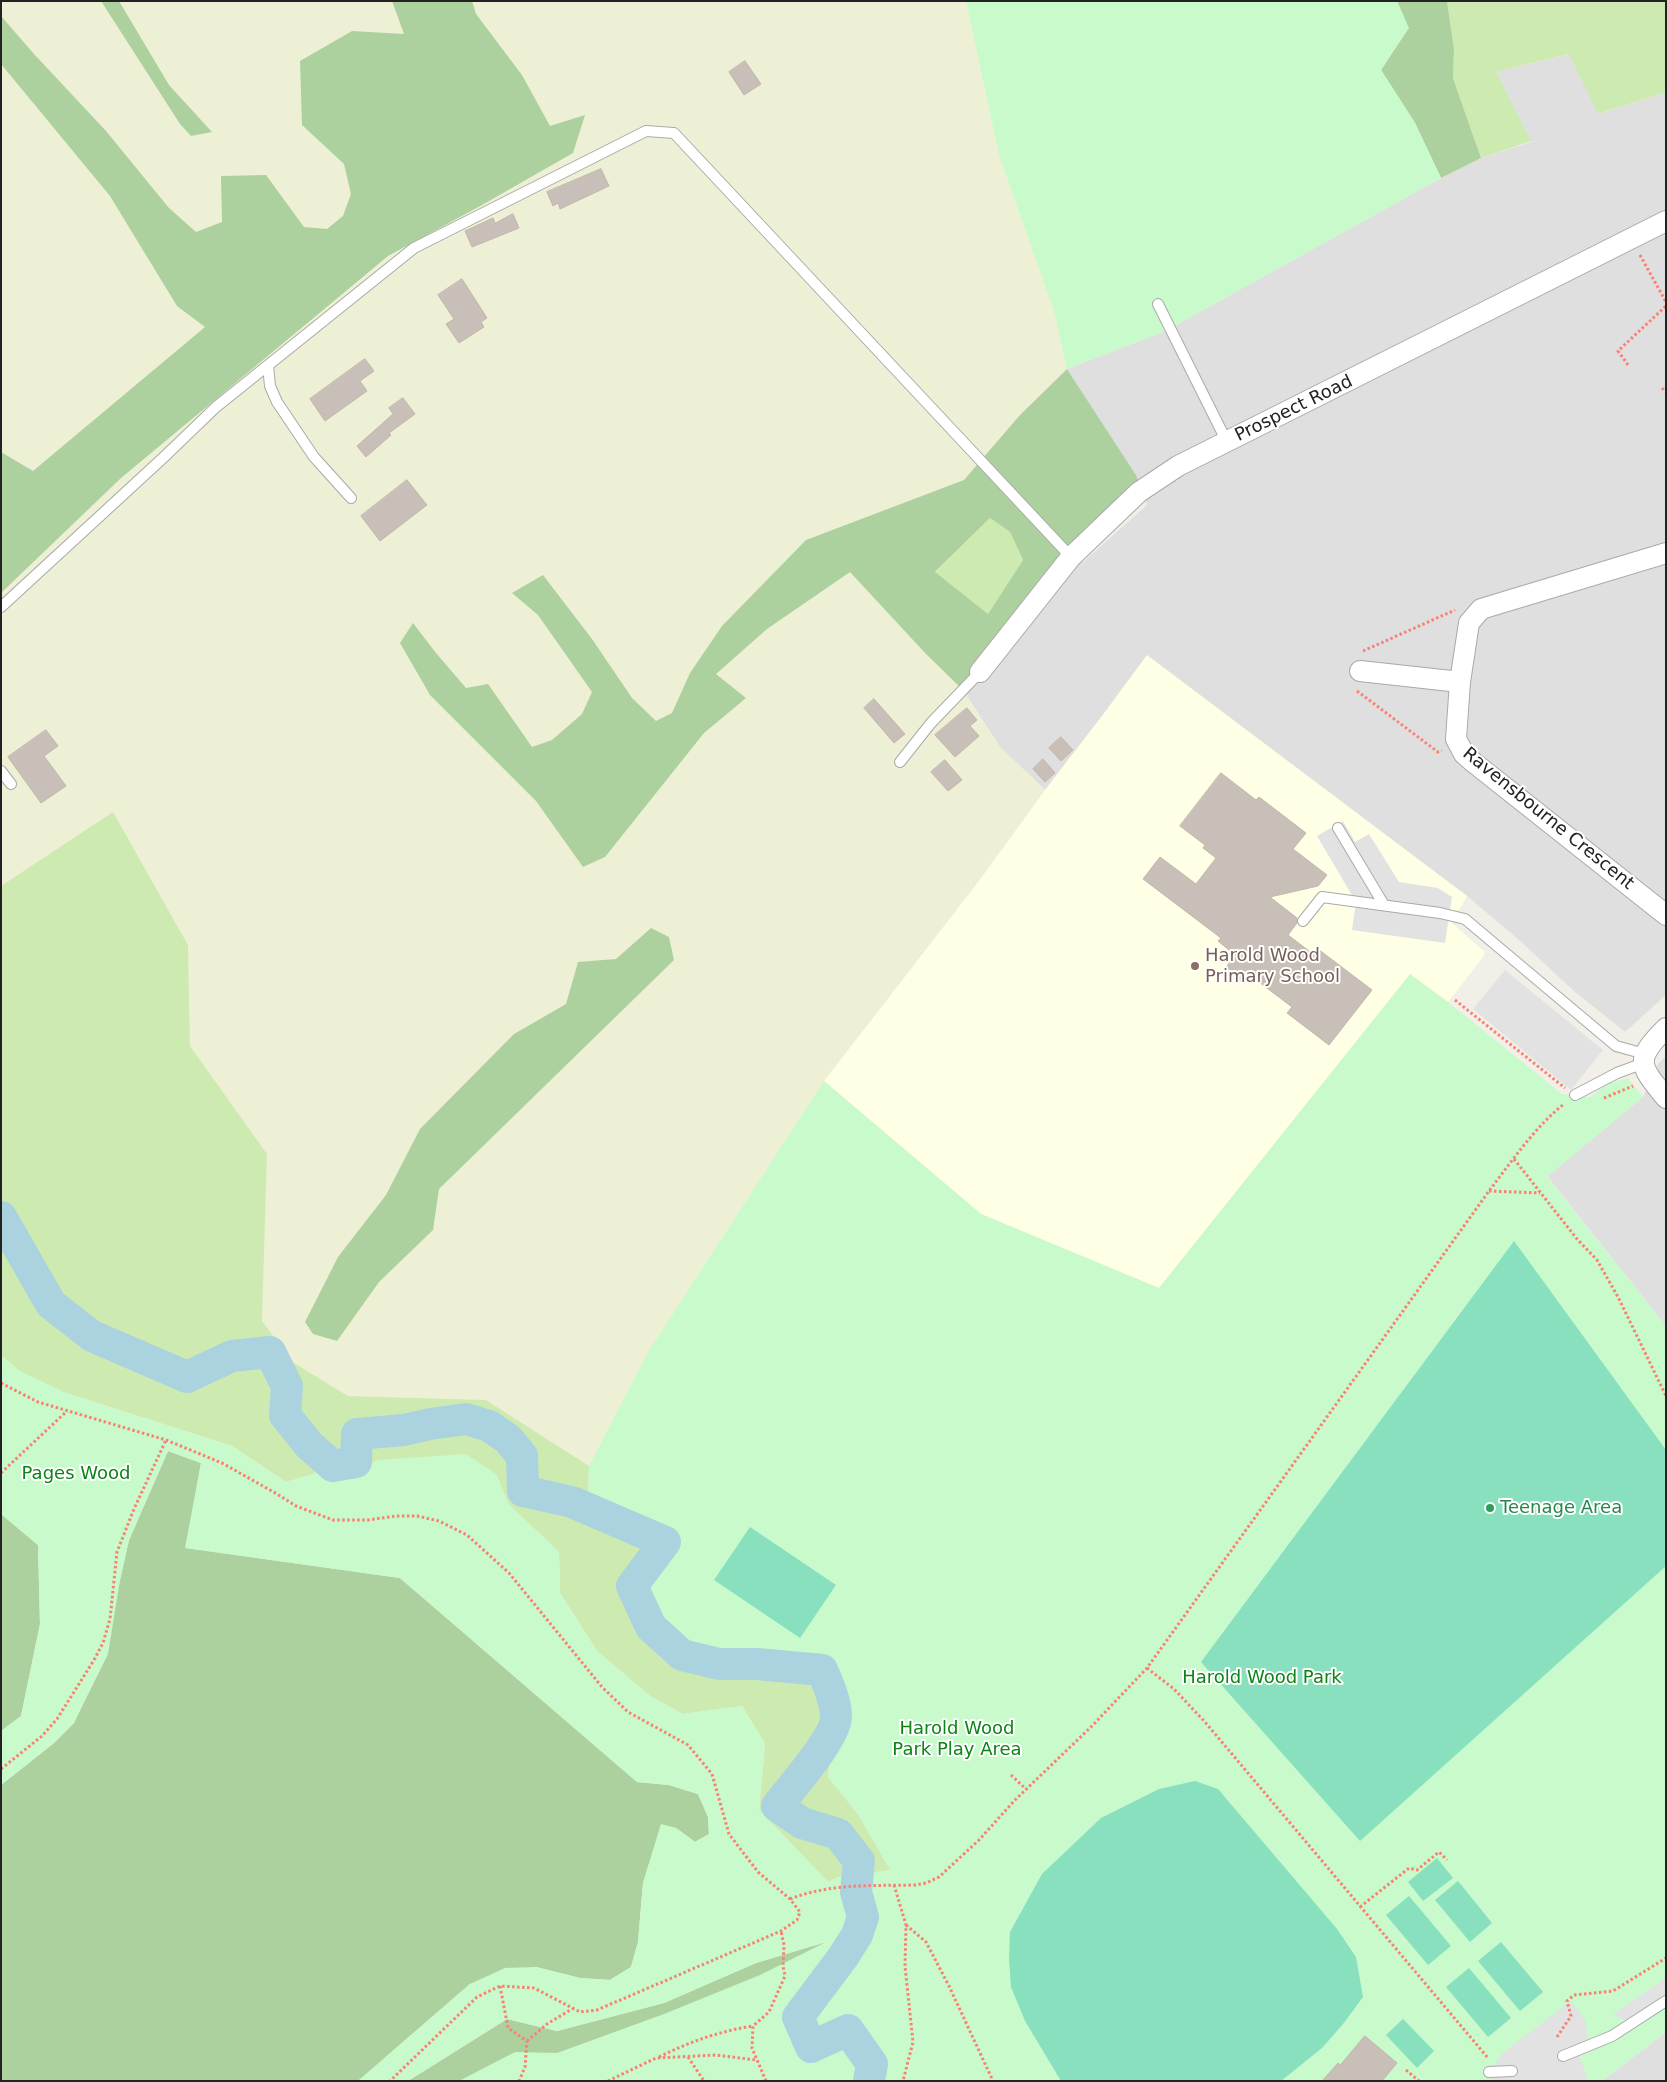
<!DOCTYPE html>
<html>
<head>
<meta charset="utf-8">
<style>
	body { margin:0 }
	#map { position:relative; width:1667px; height:2082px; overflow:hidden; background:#f2efe9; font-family:"DejaVu Sans",sans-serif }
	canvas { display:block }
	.frame { position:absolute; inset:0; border:2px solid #222; pointer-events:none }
</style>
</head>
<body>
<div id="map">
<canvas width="1667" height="2082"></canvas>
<div class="frame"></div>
</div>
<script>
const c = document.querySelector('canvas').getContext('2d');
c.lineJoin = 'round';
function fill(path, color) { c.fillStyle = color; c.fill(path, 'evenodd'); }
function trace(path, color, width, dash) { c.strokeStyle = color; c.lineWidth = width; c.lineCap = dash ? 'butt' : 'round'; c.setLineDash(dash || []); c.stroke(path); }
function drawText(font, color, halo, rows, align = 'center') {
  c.font = font + ' "DejaVu Sans",sans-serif'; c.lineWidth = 4; c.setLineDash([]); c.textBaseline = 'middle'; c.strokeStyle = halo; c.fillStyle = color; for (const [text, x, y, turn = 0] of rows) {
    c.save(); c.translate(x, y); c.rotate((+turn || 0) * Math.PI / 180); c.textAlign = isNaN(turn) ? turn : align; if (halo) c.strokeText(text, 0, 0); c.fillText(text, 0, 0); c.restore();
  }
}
fill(new Path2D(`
	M1570,54l29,60 67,-22v903l-41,37 -51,-41 -55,-51 -52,-44 -320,-240 -45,60 -57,74 -45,-43 -37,-57 108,-133 12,5 64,-57 -11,-30 -69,-106 98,-38 276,-153 40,-20 50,-16 -36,-70z
	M1666,1056v270l-119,-150 96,-79 15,-33z
	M1666,2032v49h-64z`), '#e0dfdf');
fill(new Path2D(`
	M1147,655l320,241 -15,27 33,29 -2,5 -35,45 -38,-27 -251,313 -178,-74 -157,-133 154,-199 67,-92 57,-74z`), '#ffffe5');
fill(new Path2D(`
	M1,1h965l33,154 55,156 13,58 -47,46 -57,275 37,57 45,43 -67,92 -154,199 -176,271 -59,114 -103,-66 -138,-4 -54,-33 -32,-43 5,-166 -77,-108 -2,-101 -75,-132 -112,73z`), '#eef0d5');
fill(new Path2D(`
	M1447,1h219v91l-68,22 -29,-60 -73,18 35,69 -50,17 -28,-80 1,-29z
	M990,518l20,14 13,28 -35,54 -53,-41z
	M113,812l75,133 2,101 77,108 -5,167 32,42 54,33 138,4 103,66 -1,49 60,33 -23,39 164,93v-25l32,-2 21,26 4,37 -13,27 -5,34 30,37 33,56 -52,7 -11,5 -69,-72 6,-66 -23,-38 -59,8 -33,-18 -53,-45 -37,-58 -1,-41 -50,-47 -13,-31 -118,-14 -31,17 -24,-6 -37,11 -54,-36 -169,-54 -45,-22 -17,-15v-469z`), '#cdebb0');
fill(new Path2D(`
	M101,1h18l50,84 43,47 -21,4 -11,-12z
	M392,1h80l4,13 46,61 28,51 35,-11 -12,38 -91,52 -94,51 -267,222 -120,115v-141l32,19 172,-144 -28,-21 -67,-110 -109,-132v-48l33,38 72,77 63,77 27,24 26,-10 -1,-46 45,-1 38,52 23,2 16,-13 8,-22 -7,-30 -42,-39 -2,-64 52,-30 52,3z
	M1397,1h50l7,48 -1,29 28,80 -40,20 -26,-55 -34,-53 27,-42z
	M1067,369l69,106 6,15 -179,200 -37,-36 -76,-82 -83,57 -51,45 30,24 -42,35 -99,124 -22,10 -47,-66 -106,-106 -30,-52 13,-20 23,30 30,35 22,-4 44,63 20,-7 30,-26 10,-22 -54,-77 -26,-22 31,-18 49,64 40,59 24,23 16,-8 18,-40 32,-47 84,-86 158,-60 56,-65zM990,518l20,14 13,28 -35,54 -53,-42z
	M651,928l18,9 5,23 -235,229 -6,41 -54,52 -42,59 -24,-7 -8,-12 33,-65 48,-62 34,-66 94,-95 52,-30 12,-42 38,-3z
	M168,1451l33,12 -15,85 214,30 237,204 32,3 29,9 10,23 1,17 -14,8 -19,-14 -15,-3 -18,58 -5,59 -7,25 -21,13 -30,-2 -44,-11 -66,17 -112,97h-357v-296l53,-42 20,-20 46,-143 9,-40z
	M1,1514l37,31 2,79 -19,92 -20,15z
	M833,1940l-241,141h-184l99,-62 50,12 107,-28 92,-40z`), '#add19e');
fill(new Path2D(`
	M966,1h431l12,27 -28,42 34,53 26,55 -276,153 -98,38 -13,-58 -55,-156z
	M1410,974l38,28 114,92 28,3 17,-13 21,-6 15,19 -96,80 119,149v706l-64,49h-1143l56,-29 42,1 107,-39 96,-39 68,-34 -72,22 -92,40 -107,28 -50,-12 -99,62h-50l112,-97 35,-16 31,-1 44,11 30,2 21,-13 7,-25 5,-59 18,-59 15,4 19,14 14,-8 -1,-17 -10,-23 -29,-9 -32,-3 -237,-204 -215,-30 16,-85 -33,-12 -39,89 -9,40 -12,74 -34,69 -20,20 -53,42v-54l20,-15 19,-92 -2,-79 -37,-31v-159l17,15 45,22 169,54 54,36 37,-11 24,6 31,-17 88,-6 30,20 13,31 50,47 1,41 37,58 53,45 33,18 59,-8 23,37 -6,67 69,72 11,-5 51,-7 -32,-56 -30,-37 5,-34 13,-27 -4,-37 -21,-26 -32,2v25l-94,-10 -50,-34 -20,-49 23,-39 -60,-33 1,-49 59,-114 176,-271 157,133 178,74z`), '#c8facc');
fill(new Path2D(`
	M1514,1241l152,209v116l-306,275 -159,-179z
	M750,1527l86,58 -36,53 -86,-58z
	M1195,1781l23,8 119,140 19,28 7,40 -20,27 -21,24 -41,33h-220l-36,-60 -14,-34 -2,-28 1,-27 32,-58 59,-56 58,-29z
	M1437,1858l16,20 -30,23 -15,-19z
	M1458,1881l34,42 -22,19 -35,-42z
	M1409,1896l42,50 -23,19 -42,-50z
	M1501,1942l42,50 -23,19 -42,-50z
	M1469,1968l42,50 -23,19 -42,-50z
	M1403,2019l31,32 -17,17 -31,-33z`), '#88e0be');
fill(new Path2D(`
	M1343,821l12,21 14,-8 30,48 39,6 14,9 -7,46 -93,-13 4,-28 -39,-66z
	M1505,970l98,80 -32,40 -98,-81z
	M1666,1978v16l-39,27 -14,-7z
	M1571,2001l15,21 1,17 -7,18 8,24h-95l-4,-9 15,-20z`), '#e2e2e2');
trace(new Path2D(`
	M1,1217l50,87 41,32 95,41 45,-21 38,-4 17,34 -2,29 24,30 24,21 23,-4 1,-28 47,-4 26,-6 36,-5 23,7 19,13 14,17 1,35 49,11 93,40 -33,44 19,41 31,28 37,9h38l65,6c6,14 13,29 14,45 2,20 -45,73 -59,91l25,17 36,11 21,27 -3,31 7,25 -6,18 -14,22 -45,60 13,30 37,-17 24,34 -3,17`), '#aad3df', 32);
const building = new Path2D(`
	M745,61l16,23 -17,11 -15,-23z
	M601,169l8,17 -49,23 -2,-6 -5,3 -6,-14z
	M513,214l6,14 -47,19 -7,-16 28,-13 2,5z
	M462,279l25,39 -6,4 3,5 -25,16 -13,-19 8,-5 -16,-24z
	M365,359l9,12 -14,10 7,10 -42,30 -15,-22z
	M403,398l12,16 -26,19 2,2 -25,22 -9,-11 36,-32 -4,-6z
	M407,480l20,25 -47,36 -19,-25z
	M874,699l31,35 -11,9 -30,-35z
	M967,708l10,12 -7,6 9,10 -24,21 -20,-22z
	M46,730l12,16 -14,10 22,30 -25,17 -33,-46z
	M1061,737l12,13 -12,11 -12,-13z
	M1043,759l12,14 -10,9 -12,-13z
	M945,760l17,20 -14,11 -17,-19z
	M1221,773l35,27 3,-3 47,36 -13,16 34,26 -9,11 -48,11 27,21v5l-9,12 25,19 5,-5 54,41 -43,55 -42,-32 5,-6 -41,-31 -7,8 -19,-15 10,-14 -17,-14 3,-3 -78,-59 17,-22 36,27 20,-26 -13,-10 2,-3 -25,-19z
	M1365,2036l32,27 -15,18h-60l16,-18 2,2z`);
fill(building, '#c7bfb8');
trace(building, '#c4b6ab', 1);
const service = new Path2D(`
	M1158,304l69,138
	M268,366l2,20 7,16 37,55 37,41
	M1,607l163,-150 52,-50 198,-159 232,-117 28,2 397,424
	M900,762l31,-39 49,-51
	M1,771l10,13
	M1338,828l46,77
	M1303,921l19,-24 118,16 25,6 151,127 29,8
	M1575,1095l42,-22 27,-10
	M1563,2056l49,-20 54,-35
	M1489,2072l23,-1`);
const minor = new Path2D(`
	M1666,553l-185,56 -12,14 -9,59 -4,57 8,15 9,8 193,153
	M1360,671l100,11
	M980,672l91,-115 68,-65 39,-26 488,-245
	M1666,1028c-32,32 -27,37 0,70`);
trace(service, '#a9a9a9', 12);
trace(minor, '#a9a9a9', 22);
trace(new Path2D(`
	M1640,255l26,47
	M1628,365l-10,-14 48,-45
	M1662,388l4,4
	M1363,651l92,-41
	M1357,691l81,61 4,-1
	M1455,1000l110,88
	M1604,1098l29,-12
	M1514,1159l63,80 20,21 21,37 48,99
	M1489,1191l51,2
	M1,1383l37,19 128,38 56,23 55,31 19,12 37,14h35l28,-4h21l22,5 28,14 42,38 93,114 26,25 60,33 24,29 17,60 29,38 32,27 10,13 -3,8 -16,11 -184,79 -17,2 -46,-24 -34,-2 -23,11 -87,84
	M1,1473l66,-62
	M1147,1668l27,21 31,33 283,336
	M1,1769l41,-33 15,-17 37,-59 9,-17 7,-24 7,-67 17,-43 32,-69
	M1011,1775l15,14
	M894,1885l12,40 -1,41 8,76 -10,39
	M790,1899c41,-16 82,-13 125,-14l11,-2 13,-6 40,-37 36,-40 77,-74 55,-58 342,-477c23,-30 46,-64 75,-87
	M1360,1907l49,-39 8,2 22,-18 8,8
	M906,1925l20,17 23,44 44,95
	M500,1986l8,42 19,13 -2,26 -6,14
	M1557,2037l14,-21 -4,-15 7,-6 39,-4 53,-33
	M527,2041l20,-17 25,-15
	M659,2057c30,-15 61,-26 94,-31
	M688,2057l16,24
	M1406,2070l13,11
	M608,2081l48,-23 60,-3 40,5
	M766,2081l-14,-33 1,-22 16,-14 16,-36 -2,-10 1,-21 -3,-14`), '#fa8072', 3, [2.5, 2.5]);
trace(service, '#fff', 10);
trace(minor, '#fff', 20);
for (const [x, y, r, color] of [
	[1195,966,5,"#8d6e63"],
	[1490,1508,5,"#2e9e5b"]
]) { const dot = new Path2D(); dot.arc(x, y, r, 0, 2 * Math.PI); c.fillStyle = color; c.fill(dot); trace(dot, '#fff', 2); }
drawText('18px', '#222', '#fff', [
	["Prospect Road",1294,409,-26],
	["Ravensbourne Crescent",1548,819,39]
]);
drawText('18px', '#785e54', '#fff', [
	["Harold Wood",1205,956],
	["Primary School",1205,977]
], 'left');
drawText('18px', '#0c8416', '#fff', [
	["Pages Wood",76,1474],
	["Harold Wood Park",1262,1678],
	["Harold Wood",957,1729],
	["Park Play Area",957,1750]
]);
drawText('18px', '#27864d', '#fff', [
	["Teenage Area",1500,1508]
], 'left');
</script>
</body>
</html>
